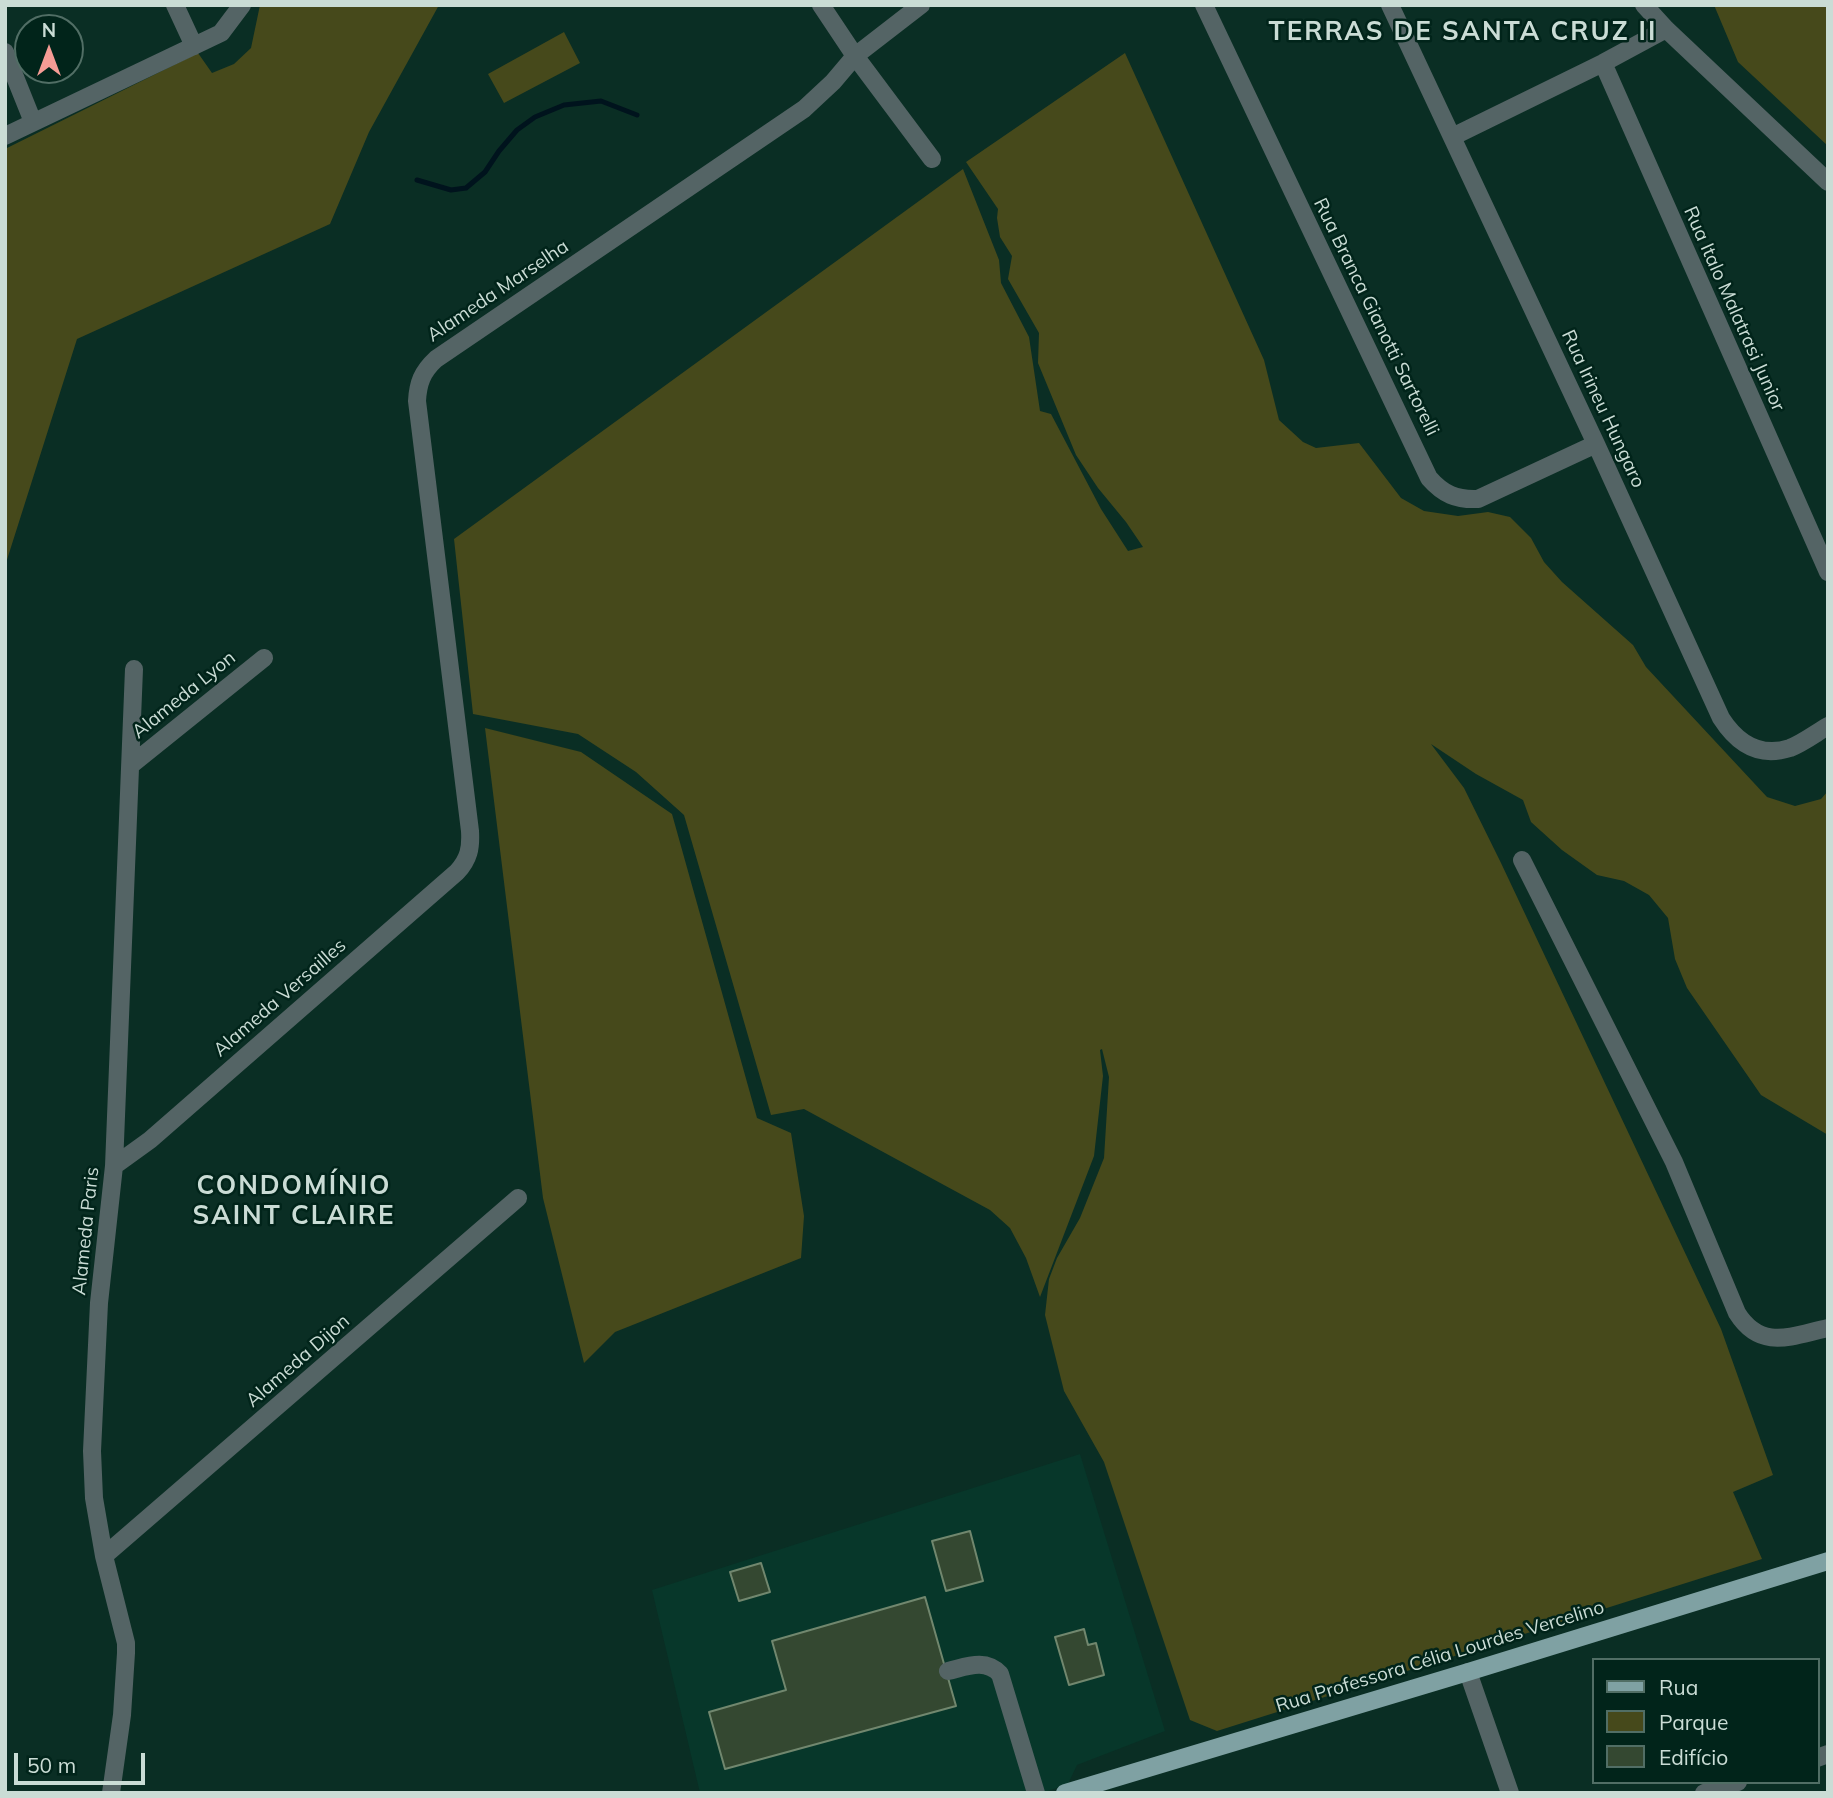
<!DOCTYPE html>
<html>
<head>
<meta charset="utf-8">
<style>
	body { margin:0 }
	#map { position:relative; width:1833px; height:1798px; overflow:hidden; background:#0a2e24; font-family:Mulish,sans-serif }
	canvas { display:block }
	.frame { position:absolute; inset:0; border:7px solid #cadcd5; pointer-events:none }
	.legend { position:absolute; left:1592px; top:1658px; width:228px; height:126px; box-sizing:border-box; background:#01241a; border:2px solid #516e65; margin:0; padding:9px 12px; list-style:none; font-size:21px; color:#cadcd5 }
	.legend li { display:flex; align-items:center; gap:14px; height:35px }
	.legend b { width:35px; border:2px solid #516e65 }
	.north { position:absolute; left:14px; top:14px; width:70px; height:70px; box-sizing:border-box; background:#01241a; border:2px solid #516e65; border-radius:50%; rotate:0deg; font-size:19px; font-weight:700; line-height:28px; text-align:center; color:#cadcd5 }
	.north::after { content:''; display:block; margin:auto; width:24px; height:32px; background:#f59c95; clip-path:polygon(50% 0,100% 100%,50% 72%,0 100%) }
	.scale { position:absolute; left:14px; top:1753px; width:131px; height:32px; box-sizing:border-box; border:4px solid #cadcd5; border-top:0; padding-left:9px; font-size:21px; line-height:24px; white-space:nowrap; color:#cadcd5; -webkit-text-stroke:5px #01241a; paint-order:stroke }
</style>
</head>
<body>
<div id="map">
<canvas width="1833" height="1798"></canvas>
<div class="frame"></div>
<ul class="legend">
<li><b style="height:9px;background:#7fa1a3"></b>Rua</li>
<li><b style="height:19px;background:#46491b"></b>Parque</li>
<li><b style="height:19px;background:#344831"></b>Edifício</li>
</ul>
<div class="north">N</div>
<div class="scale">50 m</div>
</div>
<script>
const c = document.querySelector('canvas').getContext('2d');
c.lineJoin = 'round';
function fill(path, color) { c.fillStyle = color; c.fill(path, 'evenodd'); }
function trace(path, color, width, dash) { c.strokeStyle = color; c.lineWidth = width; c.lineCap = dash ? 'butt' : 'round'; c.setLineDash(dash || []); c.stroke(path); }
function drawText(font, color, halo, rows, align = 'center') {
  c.font = font + ' Mulish,sans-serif'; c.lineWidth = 5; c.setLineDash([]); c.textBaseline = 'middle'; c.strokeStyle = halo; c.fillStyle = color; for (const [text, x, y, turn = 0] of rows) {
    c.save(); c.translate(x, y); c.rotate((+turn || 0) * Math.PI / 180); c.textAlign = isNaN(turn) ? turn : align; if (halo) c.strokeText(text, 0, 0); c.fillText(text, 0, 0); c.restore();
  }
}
fill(new Path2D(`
	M1080,1454l85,277 -88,34 -9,19 -26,9h-342l-48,-203z`), '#07372a');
fill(new Path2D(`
	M260,5h179l-70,127 -39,92 -253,115 -72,227v-417l193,-96 14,20 22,-9 17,-16z
	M1714,5h114v141l-90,-84z
	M564,32l16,31 -76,40 -16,-29z
	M1125,53l139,307 15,60 24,22 13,6 43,-5 42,55 23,13 34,5 30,-4 22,5 21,21 13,24 18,20 71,63 13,22 121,130 28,9 26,-7 7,-8v344l-67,-40 -74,-107 -12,-29 -7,-41 -19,-23 -25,-14 -27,-6 -35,-25 -31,-28 -8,-22 -47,-26 -45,-30 33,44 37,75 220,466 52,146 -40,17 29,67 -545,172 -27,-11 -86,-258 -40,-71 -19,-76 4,-36 8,-21 23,-40 24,-60 5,-81 -7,-28 -2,1 3,26 -9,80 -54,141 -14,-39 -16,-30 -20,-18 -186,-101 -33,6 -87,-300 -48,-43 -58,-38 -105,-20 -19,-175 509,-370 36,91 2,23 28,54 11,74 11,3 50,95 27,42 15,-4 -17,-25 -28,-34 -22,-33 -38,-92 1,-30 -31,-54 4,-23 -12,-19 -3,-19 1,-9 -32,-47z
	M485,728l96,24 91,62 85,304 34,15 13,83 -3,42 -186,74 -31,31 -41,-165z`), '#46491b');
trace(new Path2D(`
	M417,180l34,10 15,-2 19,-16 14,-21 18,-21 18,-13 29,-12 37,-4 36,14`), '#00131d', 5);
const building = new Path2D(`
	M970,1531l13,50 -37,10 -14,-50z
	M761,1563l9,29 -31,9 -9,-29z
	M925,1597l31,109 -231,63 -16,-57 77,-22 -14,-49z
	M1084,1629l4,16 8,-2 8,32 -35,10 -14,-48z`);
fill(building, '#344831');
trace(building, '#71876e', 2);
trace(new Path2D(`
	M175,5l19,41
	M821,5l34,51 77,103
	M1204,5l225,473c14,16 27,22 49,21l118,-55
	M1390,5l206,439 125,274c16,25 38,40 69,30 13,-5 26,-15 38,-22
	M1644,5l22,24 162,153
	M5,52l28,70
	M1603,63l225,509
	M5,136l216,-103 21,-28
	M1452,137l151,-74 63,-34
	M131,765l133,-107
	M1522,860l152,302 63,151c24,38 54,23 91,15
	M114,1166l36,-26 307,-268c12,-13 14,-24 13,-41l-53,-430c1,-18 5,-29 19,-42l368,-250 29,-27 22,-26 66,-51
	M104,1556l414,-358
	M948,1671c18,-4 37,-13 52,3l36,119
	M1468,1672l42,121
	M1817,1758l11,-4
	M111,1793l11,-78 4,-62v-10l-22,-87 -10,-58 -2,-47 7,-148 15,-137 20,-497
	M1704,1793l34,-11`), '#546465', 18);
trace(new Path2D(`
	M1065,1793l403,-121 360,-111`), '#7fa1a3', 18);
drawText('19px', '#cadcd5', '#01241a', [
	["Alameda Marselha",498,291,-34],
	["Rua Italo Malatrasi Junior",1734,309,66],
	["Rua Branca Gianotti Sartorelli",1376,317,64],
	["Rua Irineu Hungaro",1603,409,65],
	["Alameda Lyon",184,695,-39],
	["Alameda Versailles",280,998,-41],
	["Alameda Paris",86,1231,-84],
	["Alameda Dijon",298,1361,-41],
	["Rua Professora Célia Lourdes Vercelino",1440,1657,-17]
]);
c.letterSpacing = '2px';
drawText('bold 26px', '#cadcd5', '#01241a', [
	["TERRAS DE SANTA CRUZ II",1463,32],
	["CONDOMÍNIO",294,1186],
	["SAINT CLAIRE",294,1216]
]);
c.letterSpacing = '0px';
</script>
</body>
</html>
